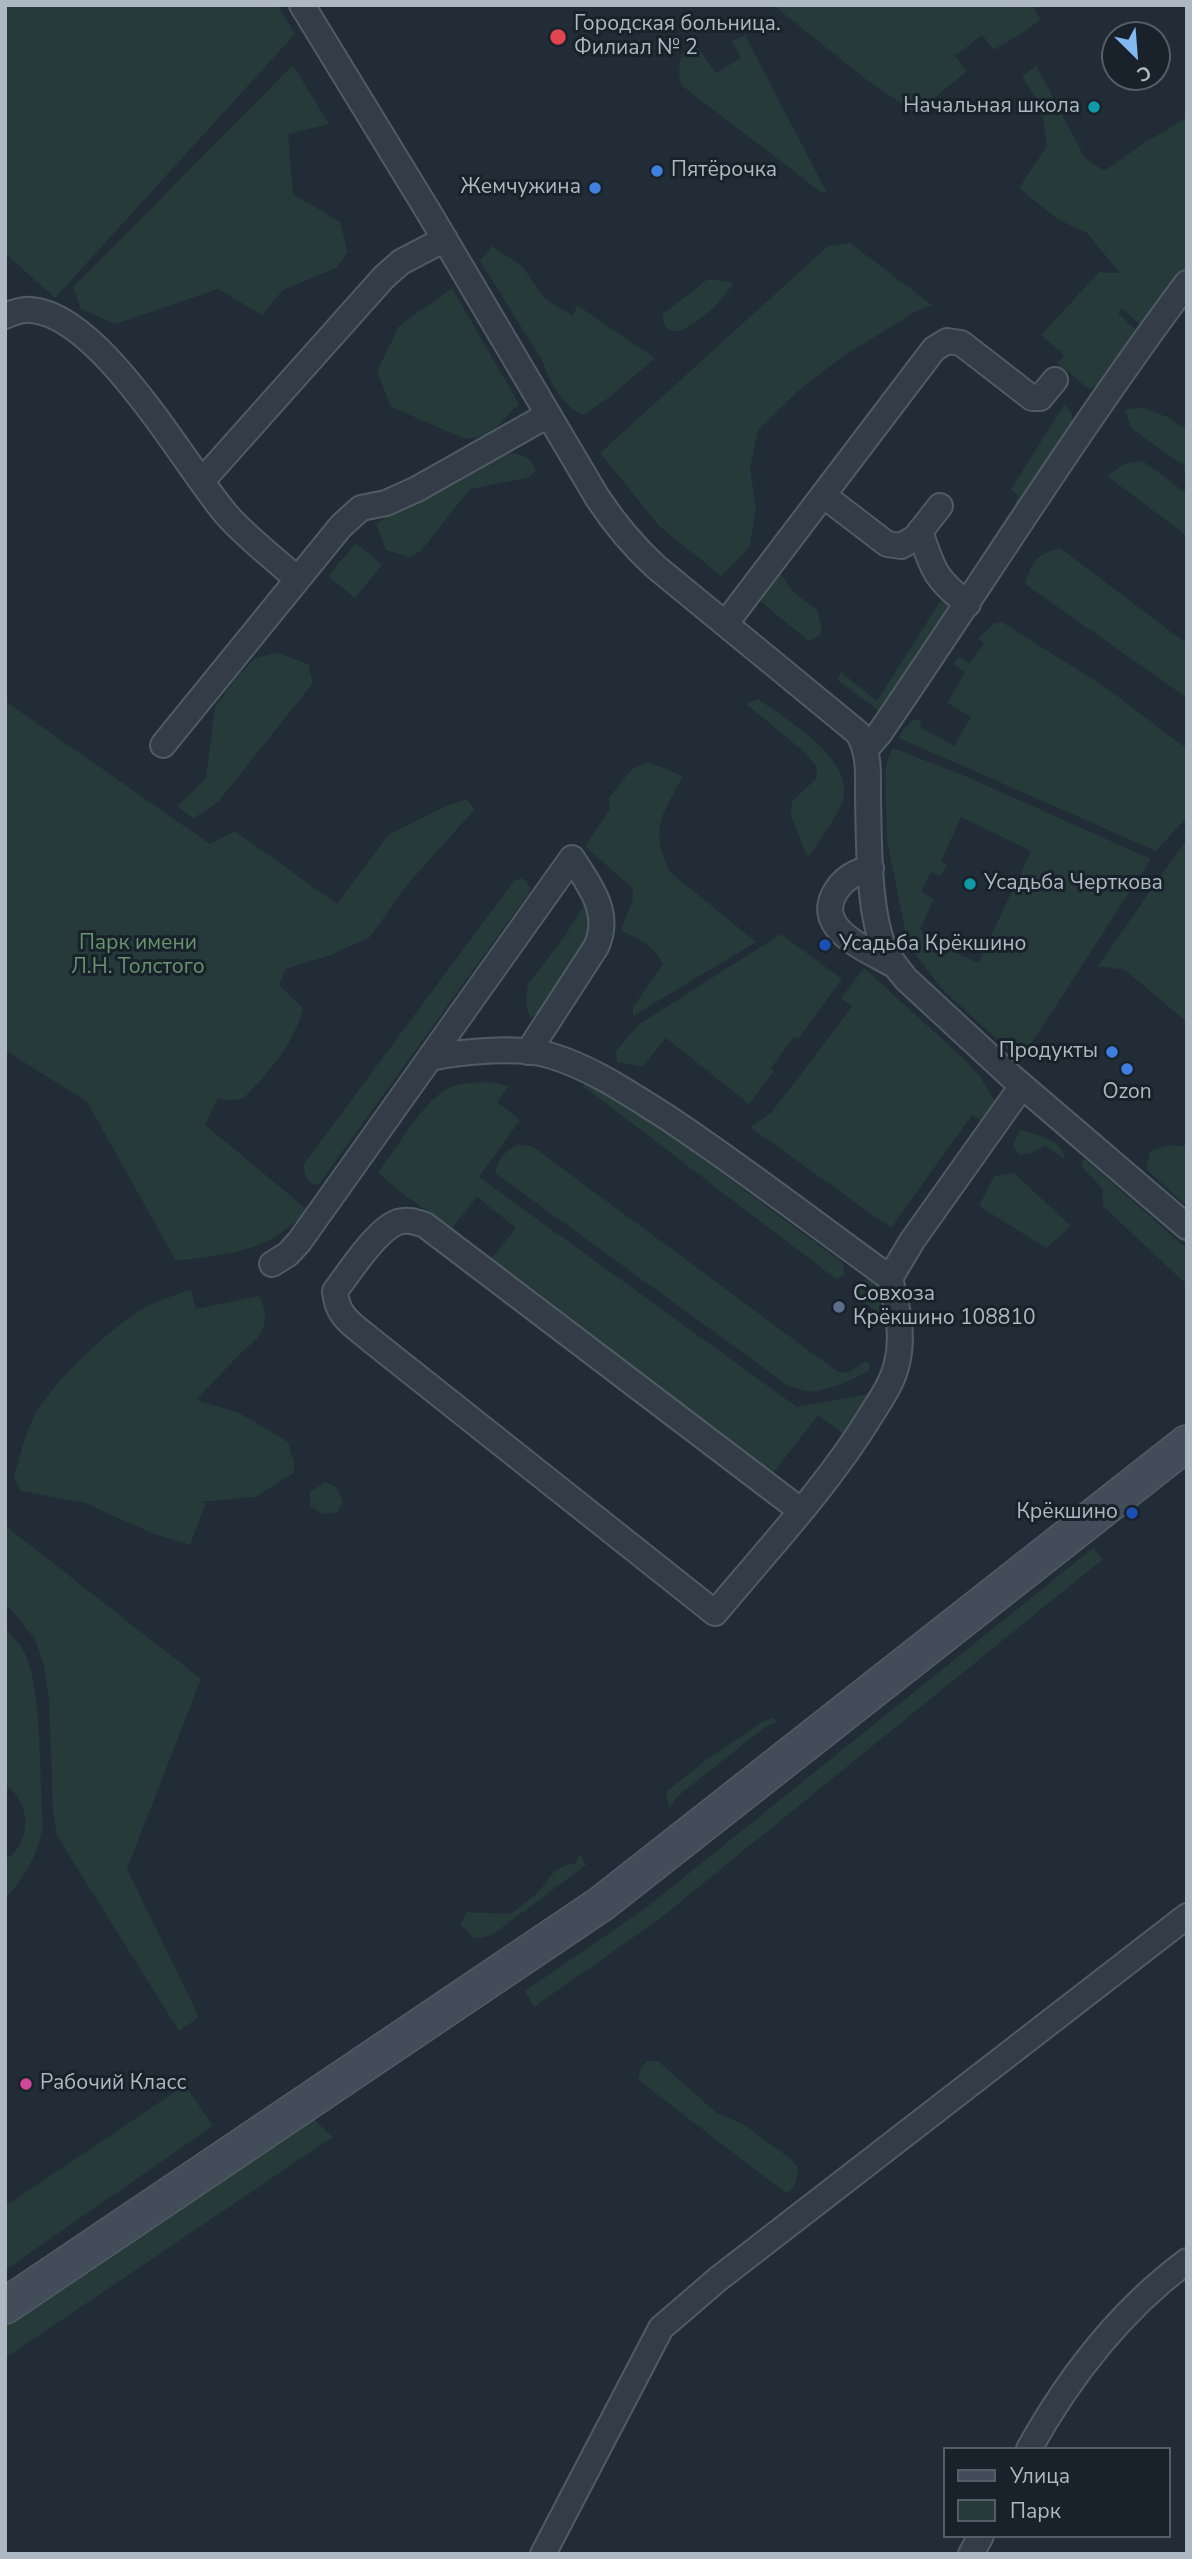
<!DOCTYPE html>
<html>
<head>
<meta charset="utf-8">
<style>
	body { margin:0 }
	#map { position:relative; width:1192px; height:2559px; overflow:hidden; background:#212c36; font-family:"Nunito Sans",sans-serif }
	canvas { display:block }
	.frame { position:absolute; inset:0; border:7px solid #aeb8c3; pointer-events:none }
	.legend { position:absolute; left:943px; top:2447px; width:228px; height:91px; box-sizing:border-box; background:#19222b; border:2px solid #555e68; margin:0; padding:9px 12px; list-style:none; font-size:21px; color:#aeb8c3 }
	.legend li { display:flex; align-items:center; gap:14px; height:35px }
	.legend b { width:35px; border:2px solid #555e68 }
	.north { position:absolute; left:1101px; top:21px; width:70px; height:70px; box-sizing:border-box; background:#19222b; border:2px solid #555e68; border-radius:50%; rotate:155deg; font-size:19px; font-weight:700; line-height:28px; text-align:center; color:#aeb8c3 }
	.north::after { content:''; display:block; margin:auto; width:24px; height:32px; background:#83b9f3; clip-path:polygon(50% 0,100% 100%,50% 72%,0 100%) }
</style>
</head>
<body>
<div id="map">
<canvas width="1192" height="2559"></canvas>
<div class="frame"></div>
<ul class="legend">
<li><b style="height:9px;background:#424d59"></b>Улица</li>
<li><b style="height:19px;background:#253a39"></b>Парк</li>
</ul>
<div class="north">С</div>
</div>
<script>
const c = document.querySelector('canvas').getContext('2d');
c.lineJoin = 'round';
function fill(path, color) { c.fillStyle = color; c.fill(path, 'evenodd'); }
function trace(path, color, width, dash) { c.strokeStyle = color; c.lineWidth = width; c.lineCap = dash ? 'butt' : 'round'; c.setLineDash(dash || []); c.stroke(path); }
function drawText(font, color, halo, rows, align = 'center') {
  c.font = font + ' "Nunito Sans",sans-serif'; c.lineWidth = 6; c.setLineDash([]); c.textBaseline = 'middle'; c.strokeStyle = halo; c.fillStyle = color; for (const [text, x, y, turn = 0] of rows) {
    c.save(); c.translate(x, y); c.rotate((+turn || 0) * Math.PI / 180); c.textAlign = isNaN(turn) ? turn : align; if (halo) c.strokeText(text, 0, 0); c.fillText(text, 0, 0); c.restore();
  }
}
fill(new Path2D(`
	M5,5h273l17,29 -240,264 -50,-45z
	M773,5h260l7,14c-13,14 -30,20 -46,31l-12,-15 -27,21 12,15 -51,42 -48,-32z
	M745,35l82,158h-5l-141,-108c-4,-13 -2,-30 8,-40l9,3 18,25 25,-15 -9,-17z
	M293,65l36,59 -41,10 5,60 47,28 8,30 -12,16 -53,22 -21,25 -44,-26 -103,35 -34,-15 -8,-22z
	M1036,65l49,93 19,13 40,-28 43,-25v150l-47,57 -18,-17 -4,5 20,19 -42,54 -7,3 -32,-26 7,-8 -23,-20 58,-63 21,1 -33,-40 -30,-14 -38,-31 28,-42 -6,-41 -19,-28z
	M850,243l82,62 -17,7 -76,47 -42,33 -39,38 -8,38 6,40 -6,39 -29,29 -61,-49 -60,-74 228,-207z
	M492,246l30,20 23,33 28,17 4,-11 78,53 -44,38 -28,19c-20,-9 -34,-33 -40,-53l-63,-101z
	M708,279l25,4c-6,14 -49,58 -65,46 -5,-4 -5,-8 -5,-15z
	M452,288l67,116c-19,18 -27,36 -56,34l-72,-31 -14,-36 22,-45z
	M1064,405c13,10 9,17 4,31l-101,162 -16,-13 5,-8 8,7 42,-58 12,-30 -7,-7z
	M1141,407l29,11 17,12v38l-55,-39 -7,-19z
	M500,453c17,0 28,0 36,17l-6,7 -60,12 -49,62 -11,6 -24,-7 -10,-26 31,-21z
	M1143,461l44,33v42l-80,-60 17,-12z
	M356,543l26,22 -27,33 -27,-22z
	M1060,548l127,96v54l-162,-114c7,-23 11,-29 35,-36z
	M777,568l16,24 24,18 5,19 -3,7 -10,5 -54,-44z
	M946,592l16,13 -75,112 -50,-37 4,-8 36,29z
	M1002,622l106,67 79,60v68l-31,34 -257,-113 4,-9 12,-10 6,1 -1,7 34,19 17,-29 -24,-14 18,-31 -12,-8 6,-7 10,7 15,-21 -6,-4 16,-16z
	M278,653l30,11 5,19 -94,118 -26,18 -16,-13 29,-28 9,-71 20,-28 20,-21z
	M758,699c29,21 97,60 85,102 -1,6 -28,48 -34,55l-3,-2 -15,-39 1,-14 24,-22 1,-12 -15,-17 -56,-46z
	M5,701l205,143 25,-13 102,73 51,-69 58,-29 20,-7 9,10 -68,76 -37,52 -39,18 -45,14 -7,16 24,23c-9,37 -34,64 -59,90l-17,3 -9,-3 -13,27 103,85c-43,44 -75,43 -132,51l-89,-159 -82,-52z
	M893,748l72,28 186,83 -131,202 -79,-73 -29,-38 -6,-15 -19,-95 -2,-69 3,-13zM961,817l70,34 -53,112 -50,-23 -8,-11 14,-30 -13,-7 10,-20 10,4 6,-12 -6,-3z
	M648,762l35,14c-21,41 -34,50 -13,96l86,70 -123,74v-9l30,-43c-8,-18 -26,-25 -42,-34l12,-31v-10l-48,-43 25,-37 -2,-10 23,-29z
	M1183,844h4v178l-62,-52 -27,-4z
	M521,878l6,4 4,8 -212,294 -6,1 -7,-8 -3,-12 211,-284z
	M585,904l8,10 4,11 -52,91 -16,1 -3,-17 2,-16 36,-47z
	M781,934l61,45 -44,60 -4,-2 -23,31 3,3 -25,33 -83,-66 -24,29 -25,-5 -1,-11 22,-26z
	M864,968l98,89 17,18 15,25 -9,24 -13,-9 -81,113 -141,-101 21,-14 81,-106 -11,-9z
	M587,1080l10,1 246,182 1,13 -8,3 -253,-193z
	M489,1082l20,4 -12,16 23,18 -41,57 318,230 76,-14 -30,41 -25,-19 -44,57 -10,-4 -233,-181 -40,-28 25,-31 -39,-31 -25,31 -52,-36 -22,-19c17,-23 42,-66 64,-81 13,-10 32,-9 47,-10z
	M1020,1129c18,7 43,9 45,31l-20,-15 -15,9 -10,1 -7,-9z
	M517,1145l15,1 306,226 10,1 18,-12 4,4 -1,6 -27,13 -29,8 -23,-5 -295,-214c3,-14 10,-22 22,-28z
	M1170,1145l17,1v60l-41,-37 4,-18z
	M1084,1158l103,91v36l-84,-79v-17l-22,-23z
	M1014,1173l57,53 -25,22 -67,-42 15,-30z
	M868,1278l13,8 9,22 -9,7 -28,-21 6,-12z
	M191,1289l5,20 63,-13c11,20 7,39 -13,52l-50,52 43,13 49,29 6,20v11l-39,24 -55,5 6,1 -16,42 -41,-13 -64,-29 -64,-12 -7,-12c5,-21 10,-42 20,-62 16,-33 75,-87 106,-107 15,-9 34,-14 51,-21z
	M325,1482l11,5 7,15 -6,10 -14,2 -13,-8v-14z
	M7,1527l194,152 -74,190 72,148 -20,14 -122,-195 -4,-23 -4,-114 -5,-34 -9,-26 -30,-37z
	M1093,1548l10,11 -445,361 -124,87 -9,-16 122,-84z
	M5,1629c6,6 14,13 18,21 20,33 16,131 20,173 -3,29 -18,54 -38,76v-39c27,-16 27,-58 0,-75z
	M772,1718l5,4 -12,5 -87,69 -9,12 -3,-16 40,-32 56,-38z
	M579,1853l7,12 -94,70 -18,4 -14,-15 7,-12 43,2c9,-7 19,-13 27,-21 16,-16 12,-25 39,-30z
	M647,2061h11l60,53 25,10 48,35 7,9c-1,11 -2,21 -12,25l-148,-113 3,-12z
	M185,2085l28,41 -208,144v-64z
	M312,2118l21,19 -328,221v-32z`), '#253a39');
const street = new Path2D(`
	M302,5l126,206 169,286c17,26 36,49 59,70l202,166c12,20 10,42 10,64 1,43 0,105 14,146 5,13 15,25 24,36l107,99 174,149
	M5,316c7,-3 18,-7 26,-6 70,5 152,153 195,204 21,24 48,44 71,65
	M202,481l182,-204 17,-15 44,-23
	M823,495l64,49 14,2 14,-8 25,-32
	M920,531c13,39 15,48 48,73
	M726,623l208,-274 13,-8 14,2 71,55h8l15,-18
	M163,745l178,-219 20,-18 25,-5 31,-14 131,-74
	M865,750l14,-16c103,-150 199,-305 308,-451
	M871,868c-14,3 -27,10 -35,23 -24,38 32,59 58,74
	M431,1058c32,-7 90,-12 121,-2 42,13 76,37 113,60 77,51 150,108 225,162
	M272,1264l16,-10 11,-12 273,-384c18,28 40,55 24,89l-68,105
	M800,1510l-375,-285c-9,-3 -17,-6 -27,-3 -21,7 -49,51 -63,69 2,26 17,33 36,49l344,273c53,-64 112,-126 156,-198 10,-16 22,-33 26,-52 7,-28 0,-58 -7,-85l22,-37 110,-155
	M1029,2449c40,-72 91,-138 158,-188
	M543,2554l118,-226 57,-49 469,-363
	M971,2554l10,-18`);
const secondary = new Path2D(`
	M5,2306l596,-402 586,-461`);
trace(street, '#515b64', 28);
trace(secondary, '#515b64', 38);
trace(street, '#343d47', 24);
trace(secondary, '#424d59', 35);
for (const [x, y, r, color] of [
	[558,37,9,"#e0444e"],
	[1094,107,7,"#0f9aa8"],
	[657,171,7,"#3f7fe0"],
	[595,188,7,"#3f7fe0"],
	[970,884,7,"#0f9aa8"],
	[825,945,7,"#1a4fb4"],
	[1112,1052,7,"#3f7fe0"],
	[1127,1069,7,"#3f7fe0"],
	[839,1307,7,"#5c6f8a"],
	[1132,1513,7,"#1a4fb4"],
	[26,2084,7,"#d1479c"]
]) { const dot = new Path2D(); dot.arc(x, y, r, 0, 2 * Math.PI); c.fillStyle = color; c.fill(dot); trace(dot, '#19222b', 2.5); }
drawText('21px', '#aeb8c3', '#19222b', [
	["Городская больница.",574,25],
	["Филиал № 2",574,49],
	["Начальная школа",1080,107,"right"],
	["Пятёрочка",671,171],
	["Жемчужина",581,188,"right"],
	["Усадьба Черткова",984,884],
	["Усадьба Крёкшино",839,945],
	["Продукты",1098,1052,"right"],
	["Ozon",1127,1093,"center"],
	["Совхоза",853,1295],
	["Крёкшино 108810",853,1319],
	["Крёкшино",1118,1513,"right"],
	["Рабочий Класс",40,2084]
], 'left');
drawText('21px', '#67936d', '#19222b', [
	["Парк имени",138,944],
	["Л.Н. Толстого",138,968]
]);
</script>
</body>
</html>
